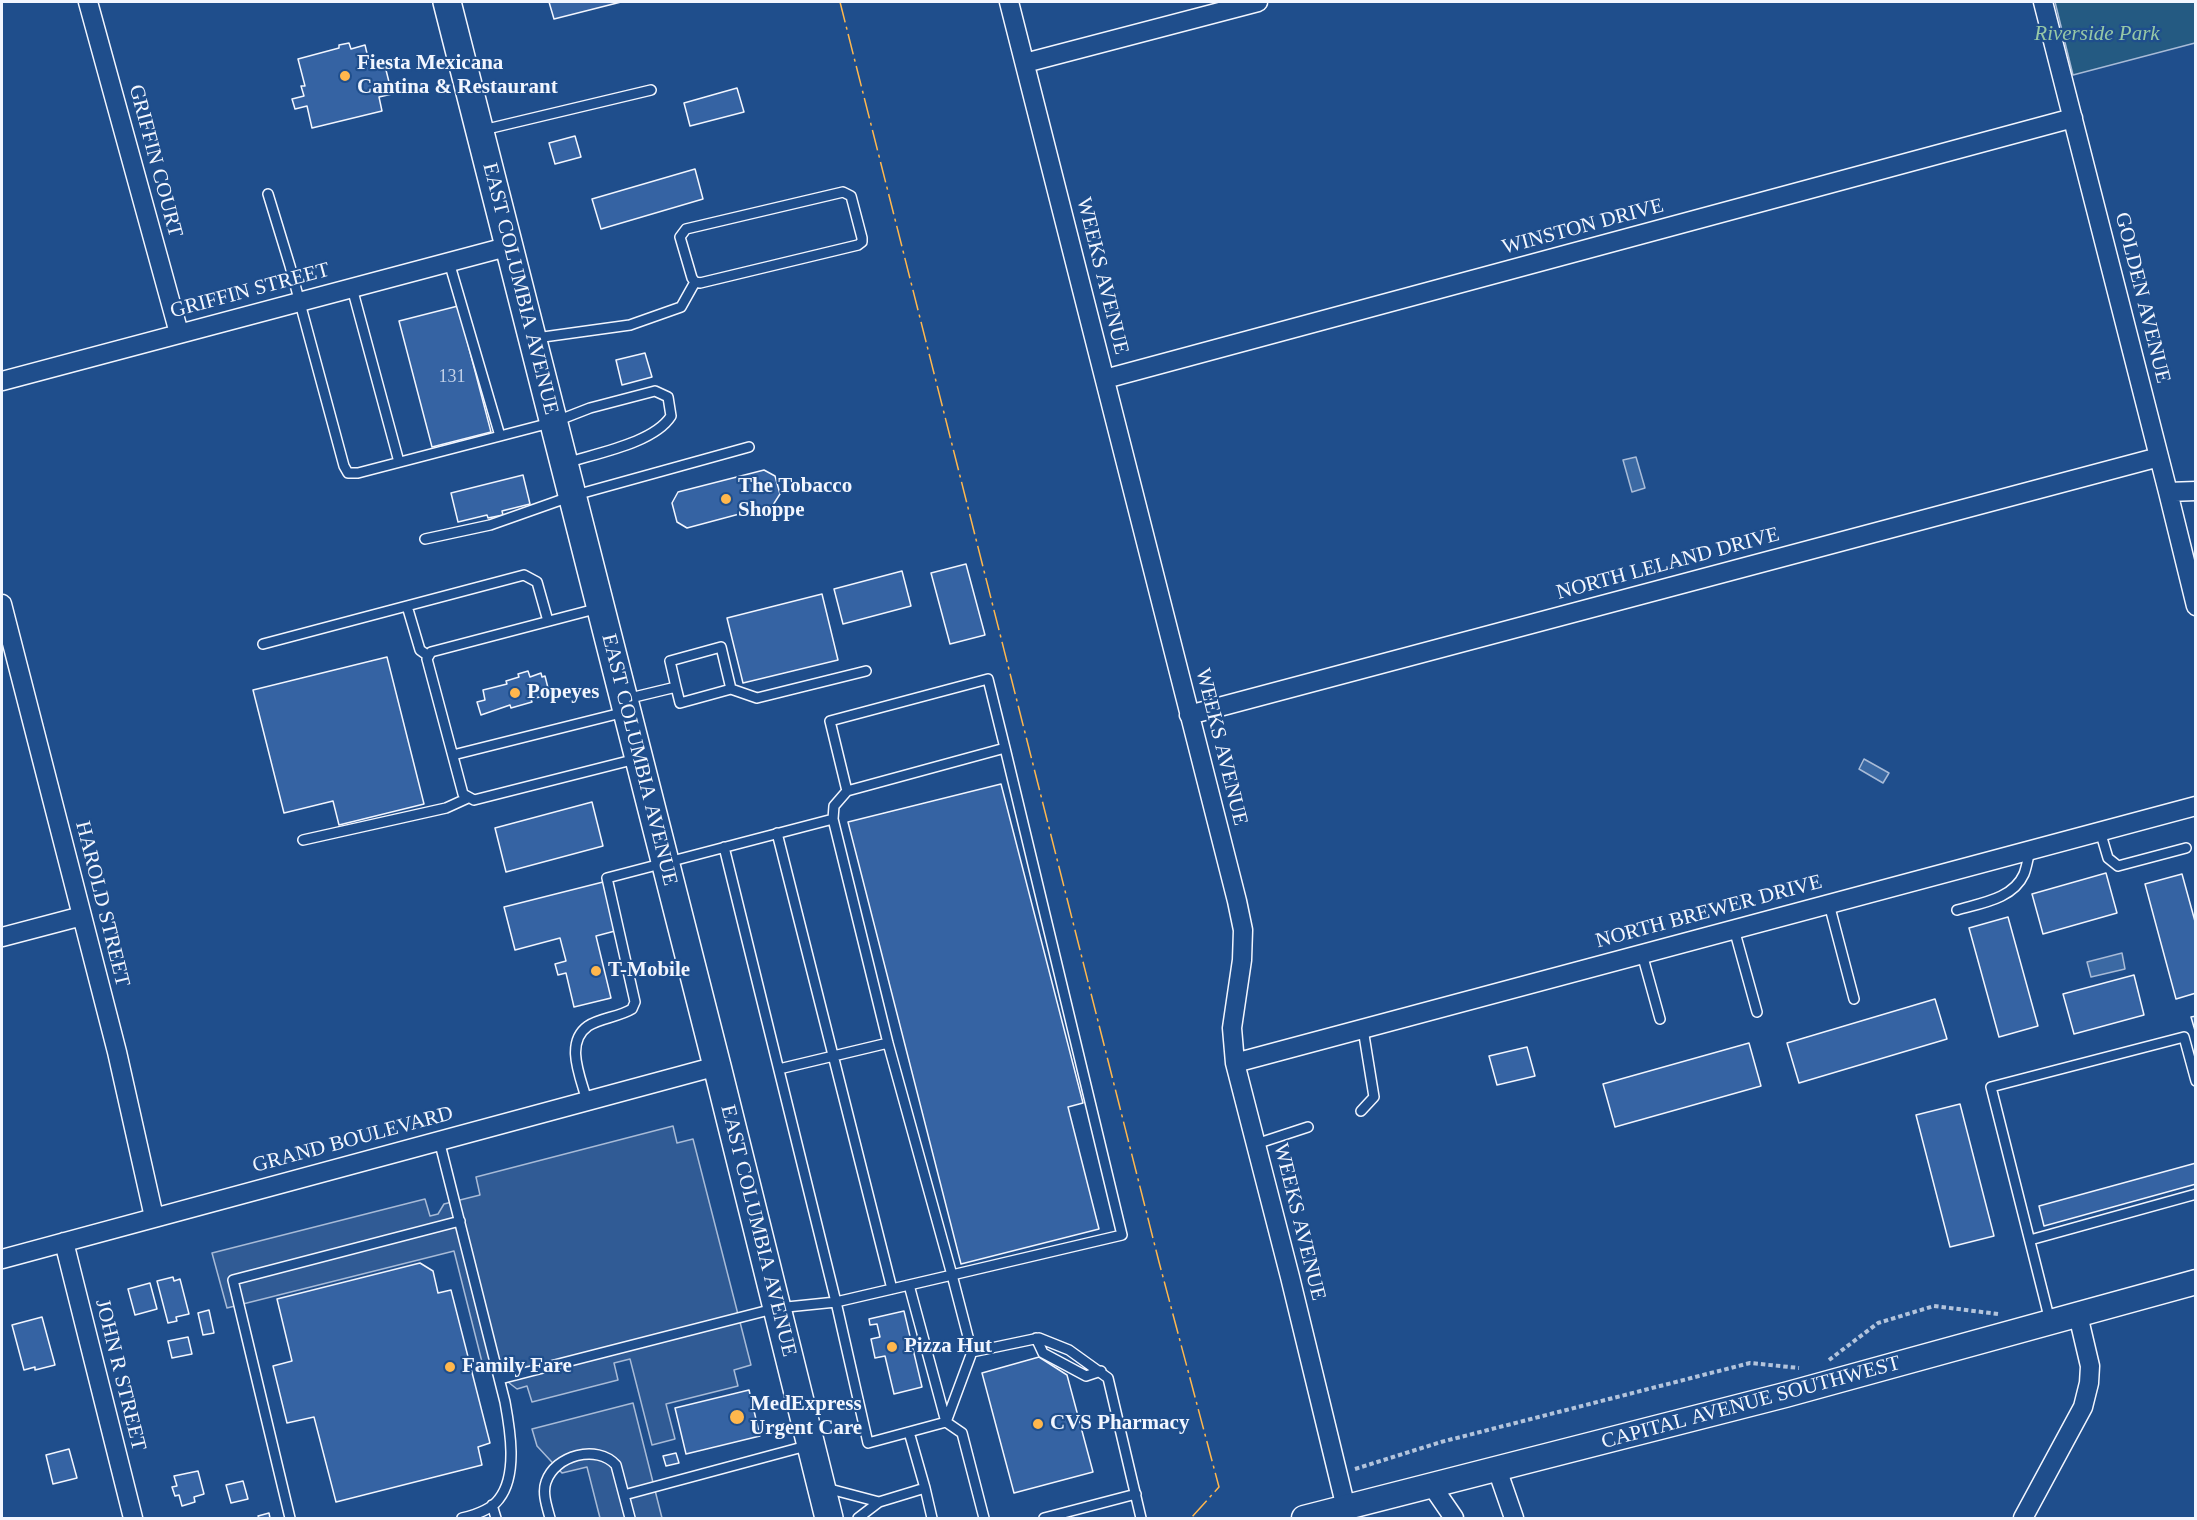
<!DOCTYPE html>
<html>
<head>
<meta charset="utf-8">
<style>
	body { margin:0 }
	#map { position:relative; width:2197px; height:1520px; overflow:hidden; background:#1f4e8c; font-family:Georgia,serif }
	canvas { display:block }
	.frame { position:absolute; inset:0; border:3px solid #f2f6ff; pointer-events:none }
</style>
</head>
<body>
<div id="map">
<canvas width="2197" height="1520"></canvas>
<div class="frame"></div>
</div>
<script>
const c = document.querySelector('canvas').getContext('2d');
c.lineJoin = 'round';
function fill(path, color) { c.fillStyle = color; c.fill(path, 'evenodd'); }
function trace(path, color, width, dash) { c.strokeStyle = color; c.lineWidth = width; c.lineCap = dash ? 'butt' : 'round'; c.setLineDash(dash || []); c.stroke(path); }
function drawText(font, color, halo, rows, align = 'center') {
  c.font = font + ' Georgia,serif'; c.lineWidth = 4.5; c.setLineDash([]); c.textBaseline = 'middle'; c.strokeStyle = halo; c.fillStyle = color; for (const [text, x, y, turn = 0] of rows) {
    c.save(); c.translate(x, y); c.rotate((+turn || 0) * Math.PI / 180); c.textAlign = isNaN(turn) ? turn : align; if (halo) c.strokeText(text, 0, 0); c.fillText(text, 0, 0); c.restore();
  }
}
const green = new Path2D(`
	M2055,2h140v41l-122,32z`);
fill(green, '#245a82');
trace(green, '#a8bbd7', 1.5);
const parking = new Path2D(`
	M673,1126l4,17 16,-4 58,226 -17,5 4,16 -72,18 9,35 -23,6 -22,-86 -16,4 4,17 -86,22 -5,-16 -10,3 -35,-27 -28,-111 -227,57 -15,-55 213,-54 5,17 8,-2 6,-10 36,-9 -4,-18z
	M633,1403l29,115h-62l-13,-51 -25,6 -25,-27 -5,-17z`);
fill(parking, '#305b95');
trace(parking, '#a8bbd7', 1.5);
const water = new Path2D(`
	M1636,457l9,31 -13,4 -9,-32z
	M1864,759l25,14 -6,10 -24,-14z
	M2122,953l3,16 -34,8 -4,-15z`);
fill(water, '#3b69a3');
trace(water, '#a8bbd7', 1.5);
const building = new Path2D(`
	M549,2h72l-67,17z
	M349,43l2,6 14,-4 5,21 14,-4 8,32 -13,3 3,14 -70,17 -5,-22 -12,3 -3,-10 12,-3 -3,-10h4l-7,-27 41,-11v-3z
	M737,88l7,24 -54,14 -6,-23z
	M575,136l6,21 -26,7 -6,-21z
	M695,169l8,30 -102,30 -9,-30z
	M458,306l33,126 -59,15 -33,-126z
	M645,353l7,24 -30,8 -6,-25z
	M764,470l11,6 5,18 -7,11 -86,23 -10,-6 -5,-19 6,-11z
	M523,475l7,29 -28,7 1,4 -15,3 -1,-3 -29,7 -7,-29z
	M966,564l19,71 -35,9 -19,-71z
	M902,571l9,35 -68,18 -9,-35z
	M822,594l16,66 -95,23 -16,-65z
	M387,657l37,147 -85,21 -6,-24 -49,12 -31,-123z
	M528,671l2,6 11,-4 1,4 3,-1 4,16h-2l1,3 -17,4 1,3 -21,6 -1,-3 -29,10 -4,-13 8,-2 -2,-10 24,-6 -1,-3 13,-4 -1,-3z
	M1001,784l82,319 -15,4 31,122 -138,35 -113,-442z
	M592,802l11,44 -97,26 -11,-44z
	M2106,873l11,40 -74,21 -11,-40z
	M2182,874l14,51v68l-20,6 -31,-115z
	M603,882l12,49 -19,5 15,62 -37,9 -8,-34 -8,2 -3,-11 11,-3 -6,-23 -45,12 -11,-43z
	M2008,917l30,109 -39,11 -30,-109z
	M2134,975l10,40 -70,19 -11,-40z
	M1935,999l12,40 -148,44 -12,-40z
	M2196,1016v18l-5,-17z
	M1749,1043l12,43 -146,41 -12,-43z
	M1527,1047l8,29 -38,9 -8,-29z
	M1960,1104l34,132 -44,11 -34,-132z
	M2196,1163v21l-152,42 -5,-20z
	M420,1263l13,8 5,22 13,-3 39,153 -12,4 4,18 -146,37 -22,-85 -27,6 -14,-57 19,-5 -15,-62z
	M173,1277l1,4 6,-2 9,35 -13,3 1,4 -9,2 -11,-42z
	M150,1283l7,26 -22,6 -7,-26z
	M209,1310l5,23 -11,2 -5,-22z
	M904,1311l18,76 -28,7 -9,-38 -10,2 -4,-19 9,-2 -3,-13 -7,1 -1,-6z
	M42,1317l13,48 -20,5v-3l-11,3 -12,-45z
	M188,1337l4,17 -20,4 -4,-17z
	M1039,1357l28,18 26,97 -79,21 -32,-120z
	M749,1390l11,46 -74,18 -11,-46z
	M69,1449l8,29 -24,6 -7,-29z
	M676,1453l3,10 -13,3 -3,-10z
	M198,1471l6,23 -10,3 1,5 -13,4 -3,-11 -4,1 -3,-9 5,-1 -3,-10z
	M243,1481l5,18 -17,4 -5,-18z
	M269,1513l1,5h-11l-1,-2z`);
fill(building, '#3563a3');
trace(building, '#f2f6ff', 1.5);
const service = new Path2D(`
	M483,130l168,-40
	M268,194l22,72 54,200 4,7h10l196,-51 36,-14 65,-17 13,6 3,19c-17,27 -74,37 -105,47
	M449,262l51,174
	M352,288l47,174
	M536,338l94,-13 51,-18 14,-25 5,1 158,-38 4,-3v-4l-11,-42 -8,-4 -157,37 -6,8 12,41 3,4
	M425,539l65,-14 82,-29 177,-49
	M407,606l13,44 7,5
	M599,608l-168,44 -4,7 36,135 11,6 162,-41
	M263,644l261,-69 13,7 11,39
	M676,687l-6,-26 51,-14 10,42
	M626,699l50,-12 4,16 51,-14 26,9 109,-27
	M453,755l172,-43
	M847,791l-17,-70 158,-42 17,69
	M833,819l1,-13 13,-15 158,-43 117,487 -170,40 20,77
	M2100,831l8,27 10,8 68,-18
	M777,833l115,456
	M303,840l143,-32 22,-10
	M724,847l112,455 32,141 78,-21
	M1829,904l25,95
	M1957,910c24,-7 56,-11 67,-36 3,-8 4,-16 6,-24
	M1734,929l23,83
	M1642,954l18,65
	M779,1069l109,-26
	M1361,1111l13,-14 -11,-68
	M439,1140l66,262c5,27 13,73 -6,97 -8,11 -24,16 -37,19
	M1256,1144l52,-17
	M2030,1240l166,-46
	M909,1285l37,137 16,11 22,85
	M2050,1321l-59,-234 193,-50 12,44
	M1036,1338l7,15 43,23 15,-5
	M500,1379l277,-71 59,-6 116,-27 -64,-232 -55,-224 -226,59 28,124 -3,7c-13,8 -32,9 -44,17 -24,17 -7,52 -1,75
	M946,1422l26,-70 67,-14 30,12 39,28 33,140
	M909,1432l16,56
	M826,1488l53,14
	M624,1495l186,-50
	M492,1505l4,13
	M290,1518l-57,-238 227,-59
	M550,1518c-3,-11 -8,-25 -4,-36 9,-27 51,-38 70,-17l14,53
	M858,1518l21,-16 46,-14 7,30
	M1044,1518l92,-24`);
const minor = new Path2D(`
	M88,2l91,331
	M1009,2l228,899 6,29 -1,30 -10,68 3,35 55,214 56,231
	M2043,2l125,490 28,114
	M1025,63l233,-61
	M1105,379l968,-261
	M2,381l508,-135
	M2168,492l28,-1
	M2,604l115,448 37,165
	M1189,715l970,-258
	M2,937l80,-21
	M1235,1063l961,-257
	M64,1242l69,276
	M2,1259l715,-193
	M1497,1469l17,49
	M1432,1486l22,32
	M2023,1518l60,-111 6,-24 1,-17 -12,-51`);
const secondary = new Path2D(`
	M1304,1518l481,-123 411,-113`);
const primary = new Path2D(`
	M447,2l270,1064 112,452`);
trace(service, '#f2f6ff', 12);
trace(minor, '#f2f6ff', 21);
trace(secondary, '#f2f6ff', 27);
trace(primary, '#f2f6ff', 30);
trace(new Path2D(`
	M1829,1360l49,-37 56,-17 64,8
	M1355,1469l86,-27 309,-79 49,5`), '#b3c4dc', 4, [4.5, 3]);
trace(service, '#1f4e8c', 9);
trace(minor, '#1f4e8c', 18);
trace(secondary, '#1f4e8c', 24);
trace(primary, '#1f4e8c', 27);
trace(new Path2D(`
	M840,2l319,1260 60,225 -28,31`), '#ffb74d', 1.5, [21, 4.5, 3, 4.5]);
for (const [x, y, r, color] of [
	[345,76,6,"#ffb74d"],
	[726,499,6,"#ffb74d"],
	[515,693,6,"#ffb74d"],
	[596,971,6,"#ffb74d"],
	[892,1347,6,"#ffb74d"],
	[450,1367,6,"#ffb74d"],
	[737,1417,8,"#ffb74d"],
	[1038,1424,6,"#ffb74d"]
]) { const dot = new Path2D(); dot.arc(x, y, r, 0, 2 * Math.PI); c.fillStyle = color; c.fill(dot); trace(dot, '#1f4e8c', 2); }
drawText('18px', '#c3d1e8', null, [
	["131",452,377]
]);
drawText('italic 21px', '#97c8a6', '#1f4e8c', [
	["Riverside Park",2097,34]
]);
drawText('bold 21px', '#f2f6ff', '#1f4e8c', [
	["Fiesta Mexicana",357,64],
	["Cantina & Restaurant",357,88],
	["The Tobacco",738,487],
	["Shoppe",738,511],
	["Popeyes",527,693],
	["T-Mobile",608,971],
	["Pizza Hut",904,1347],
	["Family Fare",462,1367],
	["MedExpress",750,1405],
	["Urgent Care",750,1429],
	["CVS Pharmacy",1050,1424]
], 'left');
drawText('21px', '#f2f6ff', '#1f4e8c', [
	["GRIFFIN COURT",155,161,75],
	["WINSTON DRIVE",1583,227,-15],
	["WEEKS AVENUE",1102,276,76],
	["EAST COLUMBIA AVENUE",520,289,76],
	["GRIFFIN STREET",250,291,-15],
	["GOLDEN AVENUE",2142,298,76],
	["NORTH LELAND DRIVE",1668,564,-15],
	["WEEKS AVENUE",1221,747,76],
	["EAST COLUMBIA AVENUE",639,760,76],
	["HAROLD STREET",102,904,76],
	["NORTH BREWER DRIVE",1709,912,-15],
	["GRAND BOULEVARD",353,1140,-15],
	["WEEKS AVENUE",1299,1222,76],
	["EAST COLUMBIA AVENUE",758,1231,76],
	["JOHN R STREET",120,1375,76],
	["CAPITAL AVENUE SOUTHWEST",1751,1403,-15]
]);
</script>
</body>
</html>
